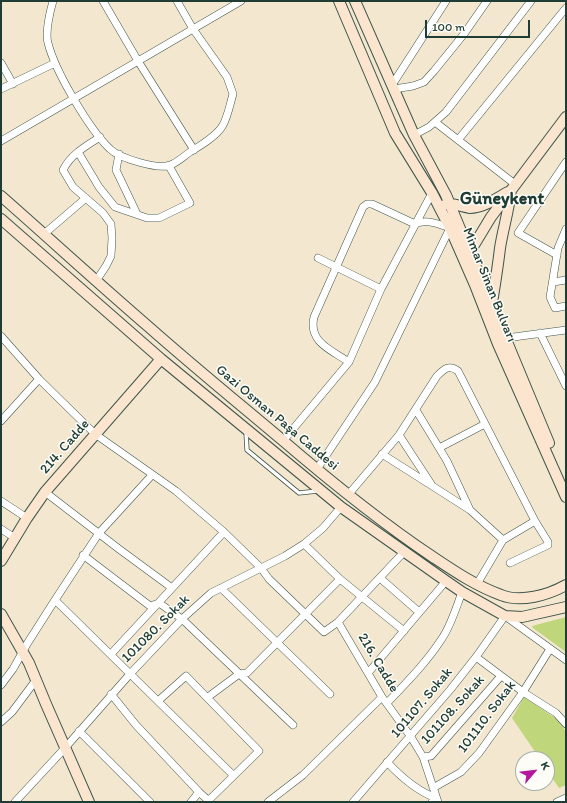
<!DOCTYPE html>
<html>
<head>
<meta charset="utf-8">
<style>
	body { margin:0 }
	#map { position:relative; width:567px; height:803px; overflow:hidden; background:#f3e7cf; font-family:Itim,sans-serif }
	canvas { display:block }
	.frame { position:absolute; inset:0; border:2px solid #1f3d34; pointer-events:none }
	.north { position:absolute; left:515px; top:751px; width:40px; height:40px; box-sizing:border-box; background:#fdfcf7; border:1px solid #a4b0a9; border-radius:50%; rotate:62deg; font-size:11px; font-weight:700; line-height:16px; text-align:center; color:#1f3d34 }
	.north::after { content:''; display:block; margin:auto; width:14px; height:18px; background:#b5179e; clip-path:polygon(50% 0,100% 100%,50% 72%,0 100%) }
	.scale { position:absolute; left:425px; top:20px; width:105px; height:18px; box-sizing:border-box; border:2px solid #1f3d34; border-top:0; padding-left:5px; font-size:12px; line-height:14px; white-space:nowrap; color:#1f3d34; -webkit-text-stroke:3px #fdfcf7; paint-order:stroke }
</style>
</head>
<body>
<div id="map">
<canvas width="567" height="803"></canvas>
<div class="frame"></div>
<div class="north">K</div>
<div class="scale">100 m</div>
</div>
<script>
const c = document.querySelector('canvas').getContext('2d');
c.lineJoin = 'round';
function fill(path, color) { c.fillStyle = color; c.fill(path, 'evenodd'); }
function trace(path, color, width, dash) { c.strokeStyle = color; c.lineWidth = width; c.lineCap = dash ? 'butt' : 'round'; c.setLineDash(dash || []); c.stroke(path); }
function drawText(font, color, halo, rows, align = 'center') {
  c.font = font + ' Itim,sans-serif'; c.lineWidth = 3; c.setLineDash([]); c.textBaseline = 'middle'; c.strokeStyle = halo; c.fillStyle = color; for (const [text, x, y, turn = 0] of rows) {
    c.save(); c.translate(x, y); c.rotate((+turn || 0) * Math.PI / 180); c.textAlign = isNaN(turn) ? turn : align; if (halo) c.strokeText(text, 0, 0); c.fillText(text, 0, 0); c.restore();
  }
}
fill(new Path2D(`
	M566,617v35l-33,-24 -1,-2z
	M524,697l37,25 5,11v52l-7,3 -12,-18v-11h-7l-28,-41z`), '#bfd67b');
const lane = new Path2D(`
	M246,432l1,18 52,43 19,-2`);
const street = new Path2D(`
	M53,1c-3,10 -8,32 -5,42 7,28 41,86 62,106 9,9 48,21 60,16 7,-2 14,-9 20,-13 10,-6 27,-16 33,-27 5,-9 7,-21 10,-31l-6,-17 -34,-48 -16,-28
	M103,1l35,60 56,89
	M1,63l12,21
	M392,85l54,-84
	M1,89l54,-26
	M394,89l19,-3 11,-4 10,-11 30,-37 23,-33
	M435,122l81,63
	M414,135l15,-8 17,-15 85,-111
	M458,140l108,-132
	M1,141l240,-140
	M78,152l21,35 16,20 32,11h12l31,-15 -21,-37
	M119,154l-3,16 21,44
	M566,229l-8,19 -8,49 5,11 11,-2
	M44,234l42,-36
	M557,255l-39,-22 48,-71
	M318,258l63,31
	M96,281l10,-15 5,-10 1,-18 -1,-14 -8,-11 -30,-26 -10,-17c8,-16 23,-24 37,-33
	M553,282l13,-2
	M540,333l26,53
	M1,336l38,43 56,55 81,57 48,41 37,36 8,11 55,53 14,-10 66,-70
	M506,338l60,-8
	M349,362c-18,-12 -41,-20 -35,-45l49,-110 4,-3h5l43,20c12,-6 24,1 36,4
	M416,410l31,51 23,49
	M1,421l38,-42
	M399,435l32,49
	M283,441l66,-79 32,-73 51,-96
	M439,448l46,-24
	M382,454l88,56 33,30
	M317,469l58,-87 75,-154
	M45,492l74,57 53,39
	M348,495l51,-60 38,-59c7,-7 12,-12 21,-5l77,150 -32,19 -26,44
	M1,501l26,17
	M1,529l14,9
	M304,544l36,35 64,52
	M83,555l67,51 9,-3 23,16 111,106
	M510,563l38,-18v-3l-13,-21
	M380,578l39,34
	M221,588l109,106
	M55,600l178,175
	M338,622l44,75 29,40 12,20 15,45
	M111,654l113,-122
	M476,657l47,35 33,21 10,11
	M368,673l78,-92
	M1,685l12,-16 14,-25 28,-44 44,-67 53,-58
	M111,694l25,31 63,67 11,10
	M208,697l31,-23 8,-1 93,-94
	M158,701l28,-25 73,75 -50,49
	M387,703c19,-20 39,-40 54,-63 10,-14 15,-32 21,-48
	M1,722l11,-10 24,-32
	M79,731l71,71
	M423,757l8,-1 70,-80
	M387,762c14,15 30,29 49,36l-4,4
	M433,788l28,-16 18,-19 44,-61 27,-43
	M15,802l50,-54 65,-74 52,-55 29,-26 74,-37 19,-12 19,-16 18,-21
	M191,802l8,-10
	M268,802l35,-27 79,-78
	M353,802l97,-112 26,-33 29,-41 61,44
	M557,802l9,-4`);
const secondary = new Path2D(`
	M339,1l56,132 37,60 18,35 25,57 23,59 68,153
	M355,1l59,134 32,60 103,248
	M1,196c50,44 99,89 149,132 43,38 87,74 131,111 49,42 98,82 152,118 21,14 43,29 68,38 20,8 47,0 65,-10
	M446,204c8,-1 16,3 24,4 13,0 27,-10 38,-16
	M1,219l160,140 180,148 105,74 16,11 43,24 17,1 44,-10
	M468,255l23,-38 75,-100
	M492,303c3,-19 6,-37 8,-55 3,-19 9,-38 11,-58
	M1,561l26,-43 18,-26 116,-133
	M1,614l28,49 17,41 43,98`);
trace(lane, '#3f564b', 5);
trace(street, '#3f564b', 8);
trace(secondary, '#3f564b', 12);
trace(lane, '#fff', 3.5);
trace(street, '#fff', 7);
trace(secondary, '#fce5cf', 10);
drawText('14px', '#1f3d34', '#fdfcf7', [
	["Mimar Sinan Bulvarı",489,285,68],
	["Gazi Osman Paşa Caddesi",277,418,40],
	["214. Cadde",65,447,-49],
	["101080. Sokak",156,629,-45],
	["216. Cadde",378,663,59],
	["101107. Sokak",422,703,-50],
	["101108. Sokak",453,710,-48],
	["101110. Sokak",487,717,-53]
]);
drawText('bold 18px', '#1f3d34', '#fdfcf7', [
	["Güneykent",502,199]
]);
</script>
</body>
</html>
